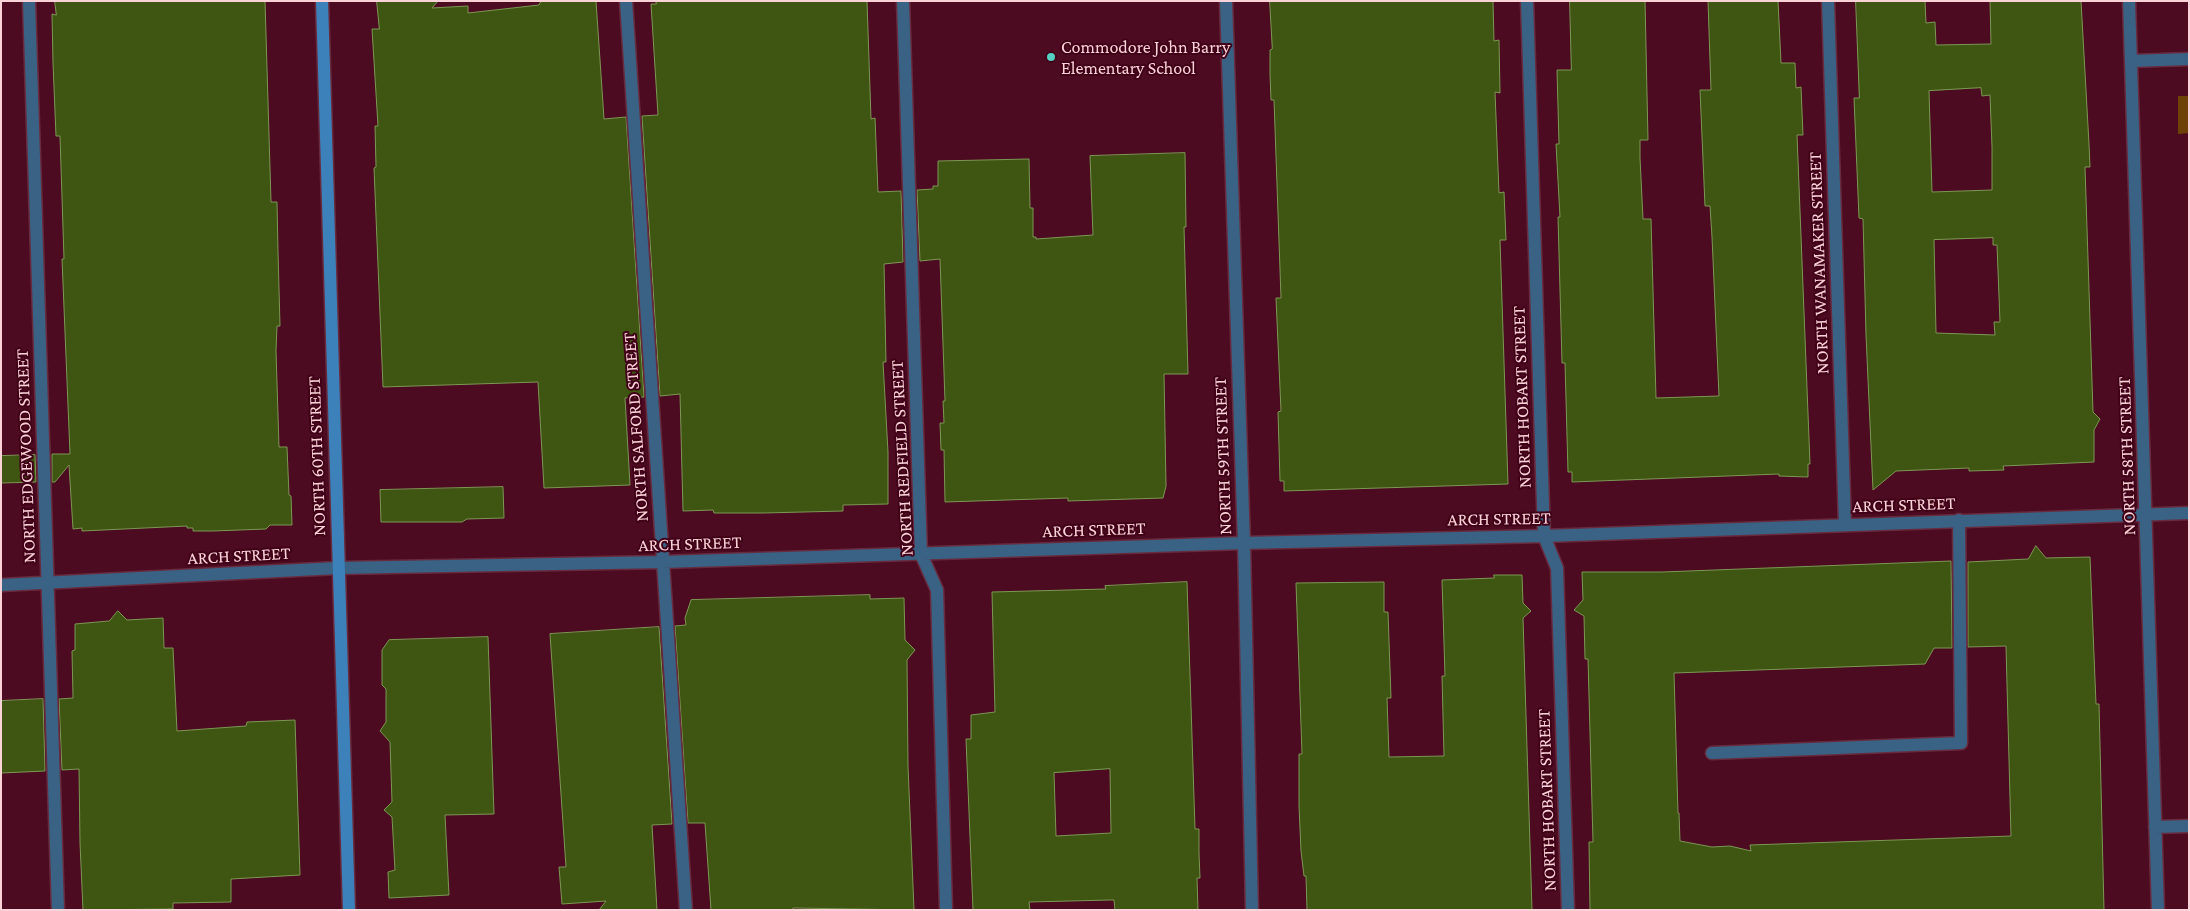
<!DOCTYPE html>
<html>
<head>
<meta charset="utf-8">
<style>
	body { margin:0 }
	#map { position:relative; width:2190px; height:911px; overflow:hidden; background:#4c0b20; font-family:"Crimson Pro",serif }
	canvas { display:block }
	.frame { position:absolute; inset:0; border:2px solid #fcd2d9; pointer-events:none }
</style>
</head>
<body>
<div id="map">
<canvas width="2190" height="911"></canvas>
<div class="frame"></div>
</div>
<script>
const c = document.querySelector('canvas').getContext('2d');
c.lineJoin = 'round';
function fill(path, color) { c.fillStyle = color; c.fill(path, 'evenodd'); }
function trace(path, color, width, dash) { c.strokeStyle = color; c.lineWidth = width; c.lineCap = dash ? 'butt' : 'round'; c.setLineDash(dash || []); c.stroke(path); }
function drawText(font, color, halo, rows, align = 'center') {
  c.font = font + ' "Crimson Pro",serif'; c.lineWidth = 4; c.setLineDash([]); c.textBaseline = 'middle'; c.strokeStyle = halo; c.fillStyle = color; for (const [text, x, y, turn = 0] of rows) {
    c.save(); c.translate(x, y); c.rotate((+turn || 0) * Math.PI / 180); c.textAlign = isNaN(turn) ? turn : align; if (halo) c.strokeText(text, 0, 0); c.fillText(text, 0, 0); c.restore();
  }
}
fill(new Path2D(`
	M2178,96h11v37l-11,1z`), '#6e4206');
const building = new Path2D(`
	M55,1h210l6,201h6l1,49 2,75h-3l-1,25 3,96h8l2,48 2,1 1,29h-22l-4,4 -53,2h-20v-3h-6v-2l-105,5v-3l-9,1 -4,-64 -14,17h-3v-28h18l-8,-195h2l-4,-123h-4l-3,-73 -1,-49 4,1z
	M377,1h61l-6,7 36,-2v7l71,-8 2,-4h55l8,118 22,-2 18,280 -19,1 5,87 -86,3 -6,-106 -155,5 -9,-219 2,-1 -1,-41h3l-6,-97h7z
	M656,1h211l4,118 4,-1 3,74 23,-1 2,71 -19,2 2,98h-3l5,90v52l-45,1v6l-79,2h-50l-1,-3 -30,1 -3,-117 -20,2 -18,-280 16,-1 -7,-111h5z
	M1270,1h223l1,40 5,-1 1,53 -5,-1 4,101 5,-1 2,48h-6l8,244 -224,7v-10h-4l-2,-69 3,-1 -5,-113h5l-7,-198h-3l-1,-26v-24l2,-1z
	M1570,1h75l3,139h-8v18l3,61h8l5,179 63,-2 -7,-159 -2,-31h-5l-5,-116h11l-3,-89h70l3,62h14l1,25 5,-1 2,48h-6l13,329h-2v13l-29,-1v-2l-207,8v-10h-4l-3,-109h-3l-4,-146h2l-4,-73h3l-2,-74h14z
	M1856,1h69l1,22 9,-1 1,23 55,-1 -1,-43h91l8,143 1,23h-5l8,245 7,7 -6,11v32l-91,4 1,4 -35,1v-3l-73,3 -23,19 -7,-155 -3,-116 -4,-1 -5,-120h5zM1981,88l1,8 8,-1 2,52v43l-60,2 -3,-101zM1993,238v7h4l3,77h-6l1,13 -59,-2 -2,-93z
	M1185,153l1,74h-2l4,147h-24l2,112 -3,12 -95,3v-3l-123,4 -1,-52h-3l-1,-27h4l-1,-22h2l-5,-142 -20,2 -3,-71 16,-1v-3h5v-25l91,-2 1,49h3v29h3v2l57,-4 -3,-79z
	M35,455l1,27 -35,1v-27z
	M503,487l1,31 -37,1 -5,3h-81l-1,-32z
	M2036,546l10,12 44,-1 6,147h3l5,206h-514l-1,-68h4l-5,-183h-3l-1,-43 -10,-6 9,-10 -1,-28h80l289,-11 1,87h-18l-9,16 -251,9 4,140h1l1,28 32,6 18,-1 21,5 -1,-6 261,-9 -5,-190 -38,1v-85l60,-3z
	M1494,575h28l1,28 8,8 -8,7 9,292h-225l-1,-34h-2l-3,-25 -2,-45v-52h3l-6,-171 88,-1v30h4l3,86h-4l2,59 55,-1 -2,-80h3l-3,-96 52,-2z
	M1187,582l8,247h4v24l1,25h-3l1,32h-83l-1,-10h-4l-81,2 1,8h-57l-7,-171h5v-24l24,-3 -3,-120 114,-3 -1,-3zM1110,769l1,64 -55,3 -2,-63z
	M870,595v4l34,-1 1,42 10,10 -8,10 1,106 6,144 -121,-2v2h-82l-6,-87h-17l-13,-197 11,-1 -1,-7 6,-18z
	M118,611l9,9 36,-2 1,30h9l4,83 69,-5 1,-4 48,-2 5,155 -69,4v23l-58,1v6l-90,1 -3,-67 -1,-74 -17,1 -3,-71 14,-1 -1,-47 3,-1v-26l34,-3z
	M659,627l13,197 -20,1 5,85h-58l7,-9 -44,3 -3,-37h7l-16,-233z
	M488,637l6,177 -49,1 4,80 -60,3 -1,-26 7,-2 -3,-53 -8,-7 8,-8 -2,-60 -10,-11 6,-9v-33l-4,-4v-35l7,-10z
	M43,699l2,72 -44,2v-72z`);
fill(building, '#3f5612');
trace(building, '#7d9755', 1);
const lane = new Path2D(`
	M1712,753l249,-10 -2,-223`);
const street = new Path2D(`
	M29,1l29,909
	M626,1l60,909
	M903,1l18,553 16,36 9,320
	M1226,1l18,542 8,367
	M1527,1l17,535 13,32 11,342
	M1828,1l17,524
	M2129,1l29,909
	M2131,61l58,-2
	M1,585l337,-17 325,-6 581,-19 300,-7 645,-23
	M2155,827l34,-1`);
const secondary = new Path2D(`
	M322,1l27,909`);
trace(lane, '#682b3e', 15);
trace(street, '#682b3e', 15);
trace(secondary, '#682b3e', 15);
trace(lane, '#396285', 12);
trace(street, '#396285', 12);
trace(secondary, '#3d81ba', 12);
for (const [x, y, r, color] of [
	[1051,57,5,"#56cec2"]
]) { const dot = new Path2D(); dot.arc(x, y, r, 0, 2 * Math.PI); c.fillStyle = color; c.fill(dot); trace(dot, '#400017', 2); }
drawText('18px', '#fcd2d9', '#400017', [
	["Commodore John Barry",1061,47],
	["Elementary School",1061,68]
], 'left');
drawText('18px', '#fcd2d9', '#400017', [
	["NORTH WANAMAKER STREET",1819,263,-92],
	["NORTH HOBART STREET",1522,397,-92],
	["NORTH SALFORD STREET",636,427,-94],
	["NORTH EDGEWOOD STREET",26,456,-92],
	["NORTH 60TH STREET",317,456,-92],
	["NORTH 59TH STREET",1223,456,-92],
	["NORTH 58TH STREET",2127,456,-92],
	["NORTH REDFIELD STREET",902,458,-93],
	["ARCH STREET",1904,505,-2],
	["ARCH STREET",1499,519,-1],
	["ARCH STREET",1094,530,-2],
	["ARCH STREET",690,544,-2],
	["ARCH STREET",239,556,-3],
	["NORTH HOBART STREET",1547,800,-92]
]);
</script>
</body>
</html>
